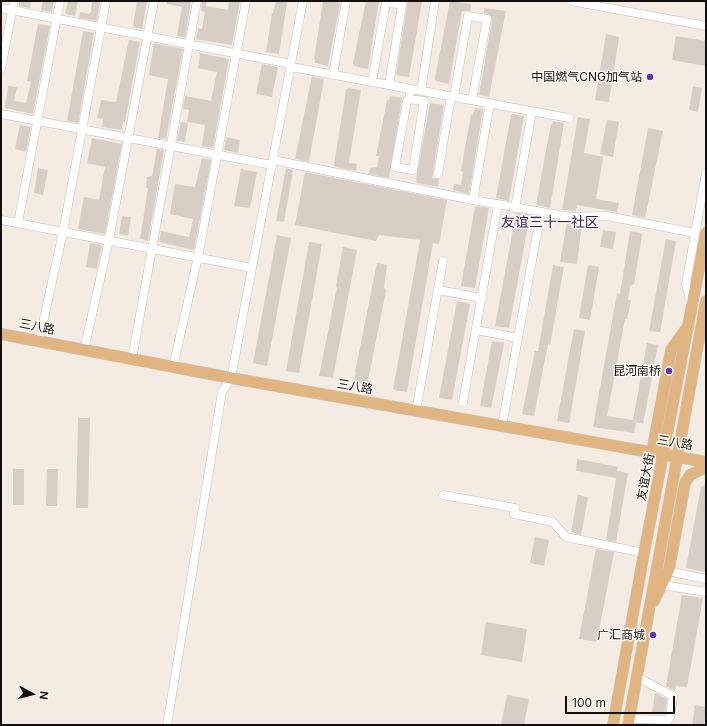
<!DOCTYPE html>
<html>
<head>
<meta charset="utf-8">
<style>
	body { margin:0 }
	#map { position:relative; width:707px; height:726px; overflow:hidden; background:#f4ebe2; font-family:Inter,sans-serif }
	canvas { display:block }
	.frame { position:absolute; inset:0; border:2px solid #13100d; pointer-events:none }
	.north { position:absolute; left:12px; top:674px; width:40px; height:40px; -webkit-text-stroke:3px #fff9f3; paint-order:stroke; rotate:97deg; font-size:11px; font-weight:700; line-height:16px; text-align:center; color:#13100d }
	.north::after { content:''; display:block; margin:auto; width:14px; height:18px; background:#13100d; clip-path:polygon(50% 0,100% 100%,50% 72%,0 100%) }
	.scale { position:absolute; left:565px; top:696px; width:110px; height:18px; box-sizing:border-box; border:2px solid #13100d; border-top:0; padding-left:5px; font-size:12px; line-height:14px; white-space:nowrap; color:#13100d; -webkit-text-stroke:3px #fff9f3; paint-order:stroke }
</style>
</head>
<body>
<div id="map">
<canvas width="707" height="726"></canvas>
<div class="frame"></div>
<div class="north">N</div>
<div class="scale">100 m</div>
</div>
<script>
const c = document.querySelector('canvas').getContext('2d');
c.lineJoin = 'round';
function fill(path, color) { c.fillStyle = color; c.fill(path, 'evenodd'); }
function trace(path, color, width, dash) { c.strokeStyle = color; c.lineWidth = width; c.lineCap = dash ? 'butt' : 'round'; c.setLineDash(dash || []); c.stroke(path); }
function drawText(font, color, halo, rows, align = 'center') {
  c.font = font + ' Inter,"Noto Sans SC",sans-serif'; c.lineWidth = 3; c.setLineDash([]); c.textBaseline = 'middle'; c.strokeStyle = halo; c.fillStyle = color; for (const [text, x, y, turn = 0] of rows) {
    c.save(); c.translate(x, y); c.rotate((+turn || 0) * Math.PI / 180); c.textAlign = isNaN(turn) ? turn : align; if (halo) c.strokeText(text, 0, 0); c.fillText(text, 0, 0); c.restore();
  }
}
fill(new Path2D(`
	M19,1h12l-1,7 -11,-2z
	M43,1h11l-2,11 -11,-2z
	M68,1h10l-3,15 -10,-2z
	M92,1h8l-3,20 -18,-3 1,-6 9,2 2,-2z
	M137,1h10l-5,28 -9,-2z
	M167,1h24l-6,37 -8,-2 5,-29 -15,-3z
	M202,1h5l-1,5 22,4 1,-9h11l-8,44 -36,-6 2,-11 4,1 3,-17 -4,-1z
	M276,1l11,1 -8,52 -13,-2 6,-39h1z
	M323,1h16l1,3 -12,62 -13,-3v-4h-1z
	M366,1h13l-11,68 -14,-3 -1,-3z
	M407,1h15l-13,76 -13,-2 11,-69z
	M450,1l21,3 -1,7h-8l-13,73 -13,-3 -1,-3z
	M484,8l22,3 -17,86 -10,-2 13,-75 -2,-5 -6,-2z
	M38,24l12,2 -17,88 -28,-6 3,-22 9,1 -3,14 12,2 5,-21 -4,-1z
	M83,31l11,2 -16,90 -11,-2z
	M606,34l13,3 -10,65 -14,-2z
	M676,36l30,5 -1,25 -33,-6z
	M129,40l11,2 -15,80h-2l-1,8 -20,-3 1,-8 -6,-1 4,-18 15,2z
	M154,43l29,6 -17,90 -8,-1 10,-59 -19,-4z
	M200,53l29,6 -16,89 -11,-2 3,-21 -18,-3 2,-12 -6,-1 2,-13 26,5 6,-29 -19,-4z
	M262,64l16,3 -6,30 -16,-3z
	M312,76l12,3 -15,83 -14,-3z
	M693,86l9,2 -4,24 -9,-2z
	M348,88l13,2 -12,73 8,1 -1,7 -21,-4 -1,-3 12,-74z
	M390,96l12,2 -13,80 -20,-4 1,-6 7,-1 2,-11h-3l2,-10 9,-46h2z
	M430,103l14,2 -12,73 7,1 -1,8 -21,-4 -1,-3z
	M475,108l8,1 -14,85 -16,-4 1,-6 7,1 2,-13 -2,-1 10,-57 2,1z
	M513,114l11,2 -15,85 -13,-3 15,-83z
	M578,117l12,2 -6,34 19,4 -7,42 23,4 -2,9 -40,-7 -1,6 -14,-1z
	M607,120l12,2 -6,35 -13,-3z
	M553,121l11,2 -14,85 -14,-3 15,-81 1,1z
	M181,122l7,1 -3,19 -8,-1z
	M20,125l11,2 -5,25 -11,-3z
	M648,128l15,3 -18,87 -13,-3z
	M226,137l14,3 -2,13 -14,-3z
	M92,138l30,6 -17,90 -27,-5 6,-32 15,3 6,-33 -18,-4z
	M157,149l7,1 -16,91 -8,-2 8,-51h-2l1,-11 5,-1z
	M202,158l9,2 -17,90 -35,-8 2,-11 28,6 4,-18 -23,-5 5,-30 20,3z
	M38,168l10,2 -5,25 -9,-2z
	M286,168l7,2 -9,52 -8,-1z
	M241,169l16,3 -7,36 -16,-2z
	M305,172l142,28 -8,44 -6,-1 -26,149 -14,-2 27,-150 -41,-5 -3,6 -81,-16z
	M475,206l14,2 -14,80 -14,-2z
	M516,213l14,2 -21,113 -14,-2z
	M122,216l9,1 -3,19 -9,-2z
	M567,222l15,1 -5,41 -17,-2z
	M603,230l13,2 -3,17 -13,-2z
	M630,231l11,2 1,3 -8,48 -4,2 -2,14h3l-4,19h-2l-18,97 26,4 14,-77 11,2 -15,79 -7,-2 -2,11 -41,-6 24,-134 3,1z
	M277,235l14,3 -24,128 -14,-3z
	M666,239l10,2 -16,91 -11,-1z
	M309,242l13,2 -23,129 -13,-2z
	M90,243l12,2 -5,24 -11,-2z
	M343,247l14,3 -24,128 -14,-2 18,-89 -1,-1z
	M377,263l10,2 -3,22 2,4 -19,94 -13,-3 2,-10h-1z
	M553,265l11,2 -14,78 -2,-1 -14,72 -12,-2 13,-63h3z
	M588,265l11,2 -9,53 -11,-2z
	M457,301l13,3 -18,96 -13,-2z
	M574,329l11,2 -16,92 -12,-2z
	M492,341l12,2 -13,65 -11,-2z
	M78,418h12l-2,90h-12z
	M577,459l41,8 -1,4 11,2 -12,69 -10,-2 10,-62 -40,-7z
	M13,469h11v36h-11z
	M47,469h11l-1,37h-11z
	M706,484v88l-20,-4 15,-81z
	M578,495l10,2 -7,38 -10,-3z
	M535,537l14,3 -5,26 -14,-3z
	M596,549l18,3 -17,90 -18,-3z
	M682,595l21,3 -16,89 -11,-1 -1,5 -9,-5z
	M486,622l41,7 -5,33 -41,-7z
	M655,693l12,6 -2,15h-13z
	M507,695l22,4 -5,26h-23z
	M695,705l11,2 -2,18h-12z`), '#d7cec5');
const minor = new Path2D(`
	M571,1l135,25
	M1,8l290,56
	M291,67l278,51
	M1,69l13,-68
	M333,75l13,-74
	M372,82l14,-80 16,3 -13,80
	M421,91l14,-90
	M454,97l14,-81 19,3 -15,81
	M409,99l15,2 -11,69 -18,-3 12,-66 2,-2 2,-10
	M1,114l271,51
	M273,160l200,40 98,17 36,-1 88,17
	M438,174l13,-78
	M473,200l17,-97
	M515,208l17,-97
	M1,220l251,48
	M18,223l42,-222
	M438,290l44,8
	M691,304l-5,-20 20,-111
	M476,330l42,8
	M39,341l24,-109 43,-231
	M84,350l25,-110 45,-239
	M132,359l65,-358
	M173,367l25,-110 48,-256
	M463,402l35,-198
	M416,411l27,-150
	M502,426l36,-198
	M443,495l72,13 -1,6 39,8 13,15 78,16
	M668,571l38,8
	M662,585l44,7
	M629,719l39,1 2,-3 3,-21 -36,-19
	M167,725l55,-333 9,-14 72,-377`);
const major = new Path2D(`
	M1,334l230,44 475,84
	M652,452l19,-102 15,-21
	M654,601l15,-32 16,-86 5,-8 16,-8
	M613,725l31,-172 62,-320
	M628,725l78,-424`);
trace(minor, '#c8beb6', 9);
trace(major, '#cbcaca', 12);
trace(minor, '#fff', 8);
trace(major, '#e0b582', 11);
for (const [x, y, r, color] of [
	[650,77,4,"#6036ae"],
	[669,371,4,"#6036ae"],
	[653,635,4,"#6036ae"]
]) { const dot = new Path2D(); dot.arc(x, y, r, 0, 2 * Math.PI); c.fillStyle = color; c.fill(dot); trace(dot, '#fff9f3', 1.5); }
drawText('12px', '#13100d', '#fff9f3', [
	["中国燃气CNG加气站",642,77],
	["昆河南桥",661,371],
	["广汇商城",645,635]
], 'right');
drawText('12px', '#13100d', '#fff9f3', [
	["三八路",37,327,11],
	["三八路",355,387,10],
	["三八路",675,443,10],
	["友谊大街",646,477,-79]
]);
drawText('14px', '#2f1c56', '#fff9f3', [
	["友谊三十一社区",550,223]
]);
</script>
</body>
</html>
